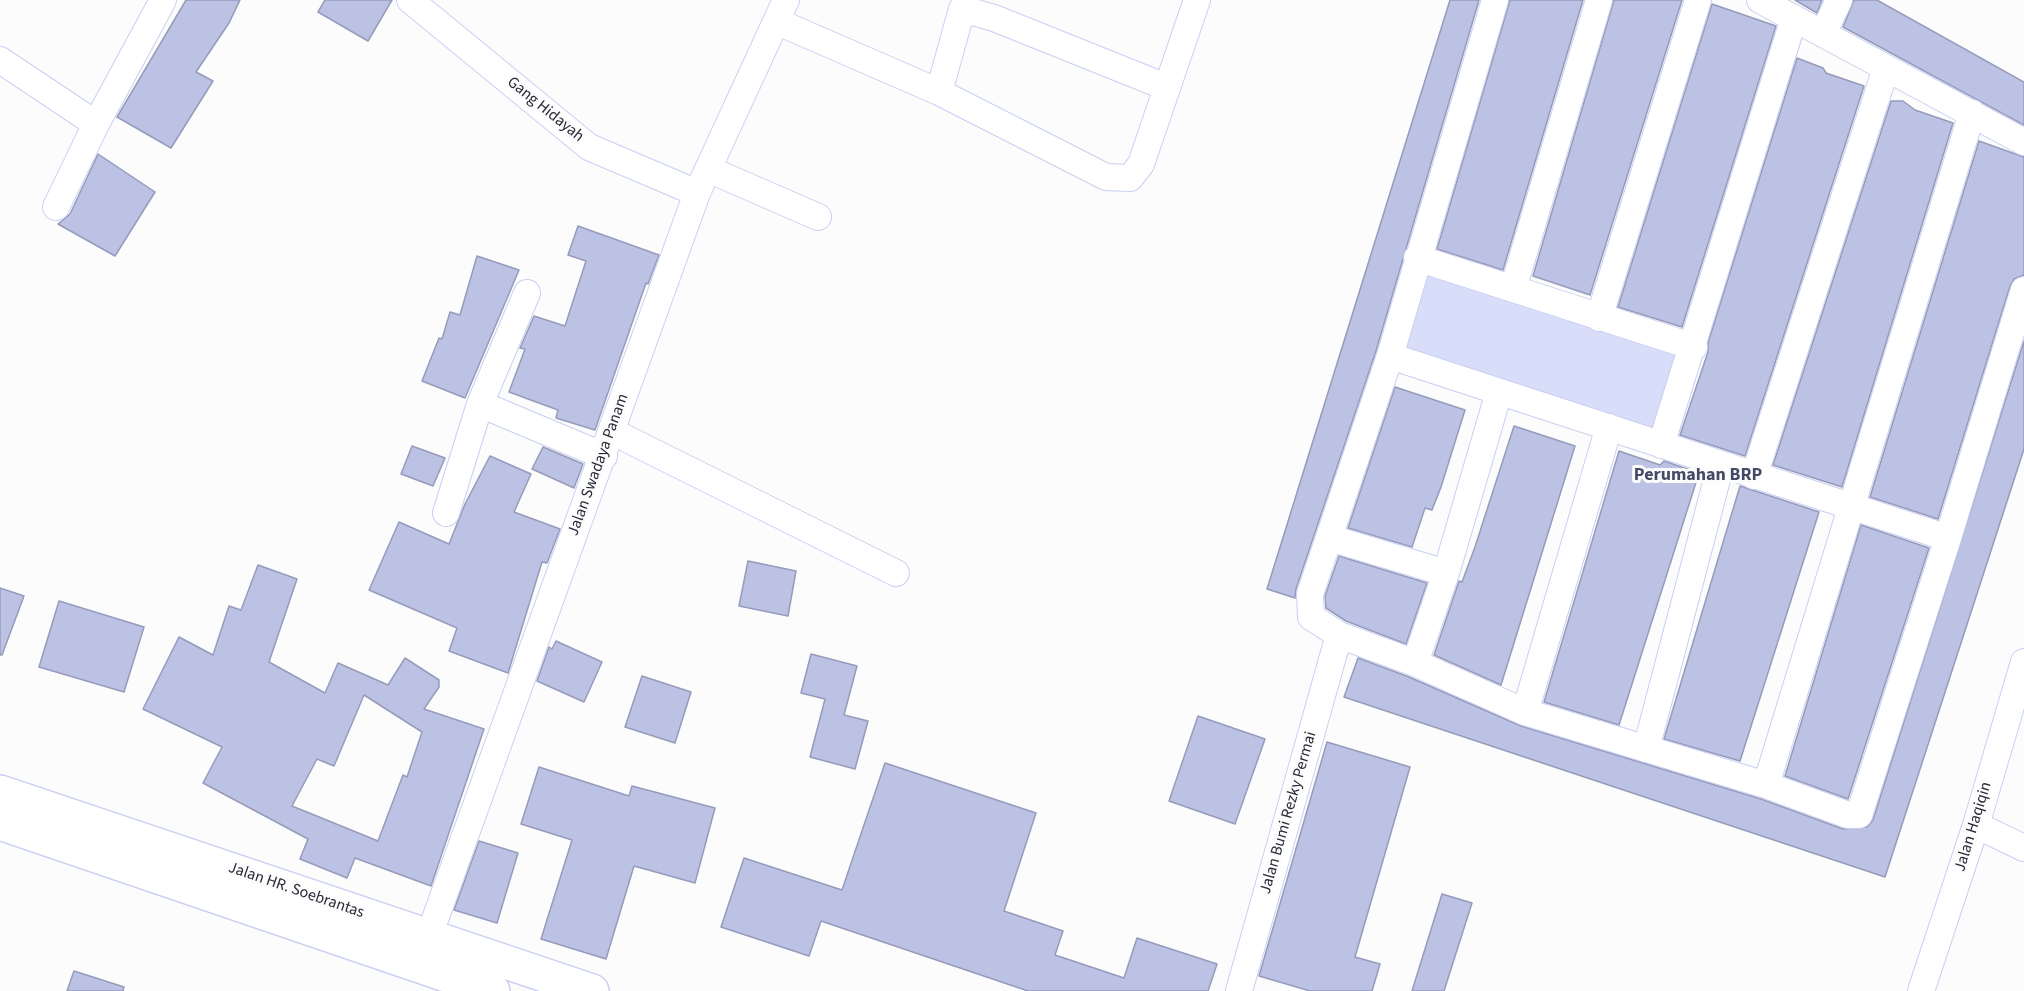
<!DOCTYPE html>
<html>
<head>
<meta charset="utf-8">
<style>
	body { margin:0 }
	canvas { display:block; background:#fbfcfb }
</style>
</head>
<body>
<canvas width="2024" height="991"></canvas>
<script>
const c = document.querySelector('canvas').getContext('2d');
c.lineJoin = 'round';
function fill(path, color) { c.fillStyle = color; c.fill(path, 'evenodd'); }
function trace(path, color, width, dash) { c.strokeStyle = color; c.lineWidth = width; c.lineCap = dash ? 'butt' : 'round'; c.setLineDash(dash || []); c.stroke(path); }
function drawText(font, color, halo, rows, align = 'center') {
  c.font = font + ' "Source Sans 3",sans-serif'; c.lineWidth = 6; c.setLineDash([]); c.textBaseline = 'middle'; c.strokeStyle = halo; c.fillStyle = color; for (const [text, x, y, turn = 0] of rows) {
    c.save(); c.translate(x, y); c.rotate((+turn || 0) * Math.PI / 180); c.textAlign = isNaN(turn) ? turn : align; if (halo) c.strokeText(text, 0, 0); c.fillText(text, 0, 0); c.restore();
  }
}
fill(new Path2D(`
	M1417,258l277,89 -33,98 -271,-89z`), '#d8ddf9');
const building = new Path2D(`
	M186,0h54l-11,23 -33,49 17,9 -42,67 -54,-31z
	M325,0h67l-24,41 -50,-29z
	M1450,0h29l-103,351 -80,238 -1,9 -28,-9z
	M1510,0h73l-80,270 -66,-21z
	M1614,0h68l-92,295 -57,-19z
	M1795,0h27l-5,13z
	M1854,0h23l147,82v43l-181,-98z
	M1712,4l64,22 -94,301 -64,-20z
	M1797,58l26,10 3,5 38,13 -119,370 -65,-21 28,-83v-9z
	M1891,101h12l12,9 38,13 -111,364 -69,-22z
	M1979,141l45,16v118l-10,4 -4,7 -72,233 -68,-22z
	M98,154l57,38 -40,64 -57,-32 12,-10z
	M578,226l81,29 -11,29 -2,-1 -51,147 -39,-12 2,-8 -49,-18 16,-43 -5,-1 14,-32 31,10 21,-65 -18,-6z
	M477,256l42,14 -54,128 -43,-17 17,-43 3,1 8,-27 10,3z
	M2024,341v108l-139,428 -541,-180 14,-39 51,19 112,49 240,73 82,30 24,-2 6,-7z
	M1395,387l70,23 -24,77 -9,23 -7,-2 -13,39 -64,-19z
	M1514,426l61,20 -74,239 -67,-30 25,-74 3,1 13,-35z
	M412,446l33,12 -12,28 -32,-12z
	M543,447l40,17 -9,24 -42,-19z
	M1619,451l41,14 4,-4 35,12 -80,252 -75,-23z
	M490,456l41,18 -17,38 46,17 -13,34 -5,-1 -34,111 -59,-22 8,-23 -88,-38 30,-68 50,22 16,-40z
	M1740,486l79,26 -79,249 -76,-22z
	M1861,525l68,23 -81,251 -63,-23z
	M1339,556l88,27 -21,61 -60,-23 -20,-13 -1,-12z
	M748,561l48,10 -8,45 -49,-10z
	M258,565l39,14 -28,83 56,31 13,-30 50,22 17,-27 34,22v7l-15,22 60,20 -53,157 -76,-28 -8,20 -47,-19 8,-20 -105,-56 19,-36 -79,-38 36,-72 34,18 16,-49 12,4zM364,695l58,37 -15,45 -4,-2 -25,66 -86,-35 25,-47 17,7z
	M0,588l24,8 -22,59h-2z
	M59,601l85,26 -20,65 -85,-25z
	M556,641l46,21 -18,40 -47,-21 12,-34 3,2z
	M811,654l46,12 -13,49 24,6 -13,48 -45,-12 15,-58 -24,-6z
	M642,676l49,16 -16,51 -50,-16z
	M1198,716l67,23 -30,85 -66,-23z
	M1327,742l83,25 -55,190 25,7 -8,27h-62l-51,-15z
	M885,763l151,50 -32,98 59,20 -8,24 69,23 13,-40 80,26 -9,27h-180l-207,-70 -12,35 -88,-29 23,-69 98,32z
	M539,767l90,29 3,-10 83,22 -20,75 -61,-17 -28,93 -65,-20 31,-99 -51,-16z
	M479,841l39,12 -21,70 -43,-13z
	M1442,894l30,9 -28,88h-32z
	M74,971l50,16 -1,4h-56z`);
fill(building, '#bcc2e4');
trace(building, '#969bbc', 1.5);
const minor = new Path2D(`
	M410,0l179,147 108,46
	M1495,0l-105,356 -80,238 1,23 28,18 76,28 110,49 241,73 82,30h11l89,-277 76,-248
	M1760,0l264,142
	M778,22l161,70 167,85 24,1 11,-14 56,-164
	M1823,34l16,-34
	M0,60l96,64
	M939,92l23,-83 32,9 172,69
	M708,169l110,48
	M56,207l40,-83 67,-124
	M1417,258l277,89
	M1513,289l86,-289
	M1599,318l99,-318
	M1390,356l558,182
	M480,404l124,52
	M611,431l285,142
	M1661,445l133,-427
	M1754,476l132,-408
	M446,513l34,-109 47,-111
	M1330,538l116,35
	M1415,663l31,-90 53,-181
	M1525,712l84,-285
	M1646,749l75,-285
	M1766,785l206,-672
	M1976,825l48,23
	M429,936l268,-743 89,-193
	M1239,991l100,-356
	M1921,991l55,-166 48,-163`);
const major = new Path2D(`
	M0,792l592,199
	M0,823l493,168`);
trace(minor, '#c9cff2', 28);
trace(major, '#c9cff2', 36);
trace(minor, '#fff', 26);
trace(major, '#fff', 33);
drawText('16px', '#272936', '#fbfcfb', [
	["Gang Hidayah",545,110,39],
	["Jalan Swadaya Panam",599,465,-70],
	["Jalan Bumi Rezky Permai",1289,813,-74],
	["Jalan Haqiqin",1974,827,-73],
	["Jalan HR. Soebrantas",296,891,19]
]);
drawText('bold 18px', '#444965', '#fbfcfb', [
	["Perumahan BRP",1698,476]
]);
</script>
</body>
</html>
